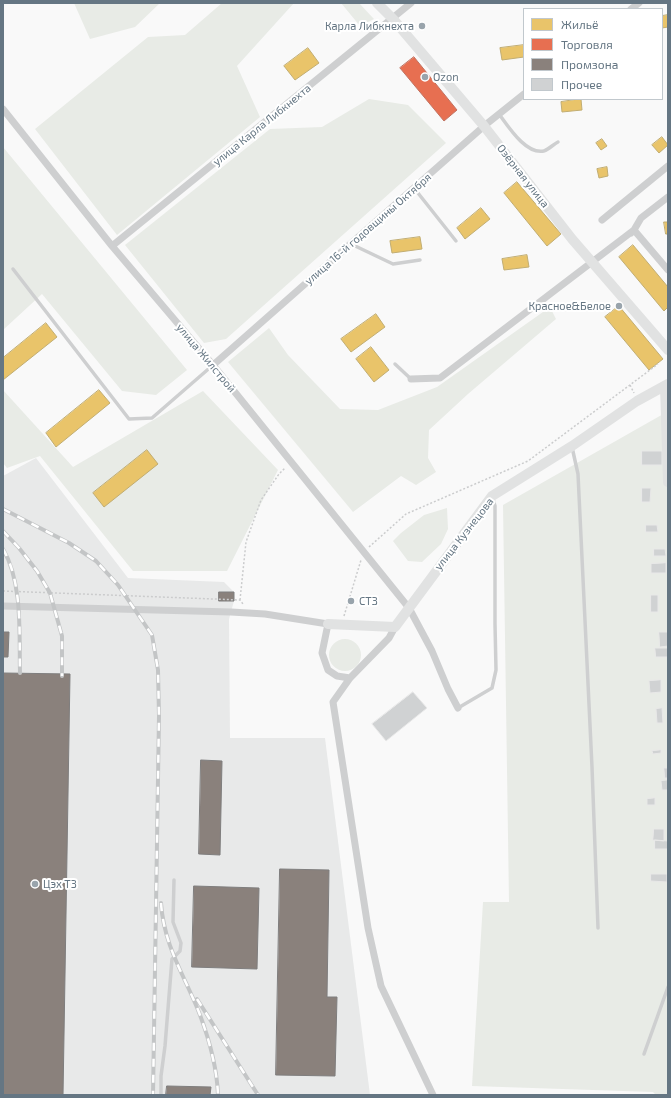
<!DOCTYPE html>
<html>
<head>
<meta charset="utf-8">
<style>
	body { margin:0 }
	#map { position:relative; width:671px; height:1098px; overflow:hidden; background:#f9f9f9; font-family:"Exo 2",sans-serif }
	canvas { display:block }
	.frame { position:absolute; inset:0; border:4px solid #657683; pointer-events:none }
	.legend { position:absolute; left:523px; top:8px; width:140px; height:92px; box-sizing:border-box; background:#fff; border:1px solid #c1c8cd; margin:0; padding:5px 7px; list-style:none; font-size:12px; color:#657683 }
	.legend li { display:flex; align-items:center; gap:8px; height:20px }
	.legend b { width:20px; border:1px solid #c1c8cd }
</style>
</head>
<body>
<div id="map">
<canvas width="671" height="1098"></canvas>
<div class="frame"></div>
<ul class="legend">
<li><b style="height:11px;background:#e9c46a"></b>Жильё</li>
<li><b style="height:11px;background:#e76f51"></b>Торговля</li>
<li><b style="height:11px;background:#8a817c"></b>Промзона</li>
<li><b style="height:11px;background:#d0d2d3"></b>Прочее</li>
</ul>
</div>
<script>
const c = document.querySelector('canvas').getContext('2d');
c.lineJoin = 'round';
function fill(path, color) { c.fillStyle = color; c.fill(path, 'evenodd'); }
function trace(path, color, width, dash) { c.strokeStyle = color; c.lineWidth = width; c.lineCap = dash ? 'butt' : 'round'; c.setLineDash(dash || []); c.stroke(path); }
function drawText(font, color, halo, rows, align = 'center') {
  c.font = font + ' "Exo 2",sans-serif'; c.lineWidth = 4; c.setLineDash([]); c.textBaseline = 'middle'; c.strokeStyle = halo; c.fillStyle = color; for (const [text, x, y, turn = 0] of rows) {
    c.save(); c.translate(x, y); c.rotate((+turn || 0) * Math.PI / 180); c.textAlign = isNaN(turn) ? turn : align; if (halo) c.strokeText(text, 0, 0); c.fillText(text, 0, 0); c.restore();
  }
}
fill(new Path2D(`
	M36,458l92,120 96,4 10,10v9l-5,18 1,119h95l45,357h-367v-619z`), '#e8e9e9');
fill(new Path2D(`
	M74,3h86l-25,24 -45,12z
	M222,3h72l-57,63 23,51 -143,118 -82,-106 113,-92 37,-2z
	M341,3h18l15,16 -14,7z
	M369,99l39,6 38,38 -220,196 -22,4 -79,-98 145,-116 52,-2z
	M3,147l184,223 -31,25 -34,-4 -80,-97 -39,36z
	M550,307l6,12 -88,75 -39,36 -1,28 8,14 -20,13 -15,-9 -48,36 -125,-150 41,-34 19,27 52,54 38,1 59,-23z
	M3,390l70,77 130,-76 75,79 -51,101h-94l-93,-115 -33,12 -4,-5z
	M665,413l3,46v636h-12l-3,-3 -181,-6 11,-184h26l-6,-397z
	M447,508l1,21 -7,15 -19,18 -14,-1 -15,-20 8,-8 23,-18z
	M329 655a16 16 0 1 1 32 0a16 16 0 1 1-32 0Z`), '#e8ebe6');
const homes = new Path2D(`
	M668,15v12l-6,1v-12z
	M524,45v12l-22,3 -2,-12z
	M308,48l11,15 -24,17 -11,-14z
	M581,99l1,11 -20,2 -1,-10z
	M662,137l6,8 -9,8 -7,-8z
	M602,139l5,7 -6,4 -5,-7z
	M607,167l1,9 -9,2 -2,-9z
	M517,182l44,52 -14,12 -43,-53z
	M481,208l9,11 -25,20 -8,-11z
	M664,222h4v12h-2z
	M420,237l2,12 -30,4 -2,-12z
	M633,245l35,42v20l-4,4 -45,-54z
	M527,255l2,12 -25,3 -2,-11z
	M619,306l44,53 -14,11 -44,-53z
	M376,314l9,13 -34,25 -10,-13z
	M46,323l11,14 -54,43v-22z
	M371,347l18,23 -15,12 -18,-23z
	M99,390l11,13 -54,44 -10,-14z
	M147,450l11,14 -54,43 -11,-14z`);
fill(homes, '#e9c46a');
trace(homes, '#c1ad72', 1);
const shops = new Path2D(`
	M414,57l43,53 -13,11 -44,-53z`);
fill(shops, '#e76f51');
trace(shops, '#c07160', 1);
const industry = new Path2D(`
	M219,592h15v9h-15z
	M3,632h6l-1,25h-5z
	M3,673l67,1 -7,421h-60z
	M201,760l21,1 -2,94 -21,-1z
	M280,869l49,1 -2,127h10l-2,79 -59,-1z
	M194,886l65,2 -2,81 -65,-2z
	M167,1086l44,1 -1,8h-44z`);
fill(industry, '#8a817c');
trace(industry, '#7f7e7e', 1);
const building = new Path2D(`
	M642,451h20v14h-20z
	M642,488h9l-1,14h-8z
	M646,525h11l1,7h-12z
	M654,549h11l1,7h-12z
	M666,563v10h-15v-9z
	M651,595h7v17h-7z
	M659,632h9v14l-8,1z
	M655,648h13v9h-12z
	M661,680v12l-11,1 -1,-12z
	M413,692l14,16 -41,33 -14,-17z
	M662,708l1,15h-6l-1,-14z
	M661,750v3l-8,1 -1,-3z
	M664,768h4v10h-3z
	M668,780v10h-6l-1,-9z
	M655,798v7h-8v-6z
	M654,829h10v12l-11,-1z
	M655,840l13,1v8h-13z
	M651,874h16v8l-16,-1z`);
fill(building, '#d0d2d3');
trace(building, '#e8e8e8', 1);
trace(new Path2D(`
	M630,385l4,8
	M369,547l37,-33 122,-53 130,-97
	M3,591l237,9 3,4
	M240,600l6,-58 15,-42 18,-26 6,-6
	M344,616l17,-56`), '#cbcccd', 1.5, [2, 2]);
trace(new Path2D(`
	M499,114c9,12 27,41 45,37 5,-2 10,-7 14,-9
	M414,188l42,53
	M351,244l42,20 27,-4
	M13,269l116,150 23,-1 61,-53
	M395,364l16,15
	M572,447l6,27 14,293 6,161
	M458,708l34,-20 4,-18 -1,-46v-118l-2,-7
	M644,1054l24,-67
	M161,1095v-19l4,-30 7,-87 8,-8 1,-8 -8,-21 1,-42`), '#cecfd0', 3.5);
trace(new Path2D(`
	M631,9l8,-6
	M3,109l109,137 101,119 196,243 23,43 16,38 10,19
	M602,220l66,-54
	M631,233l3,-3 7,-12 27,-21
	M112,246l299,-243
	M213,365l271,-239 40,-32
	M411,379l29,-1 194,-148 34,40
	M3,606l228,6 34,2 63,10 -6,29 6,17 9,6 13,2
	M395,627l-6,11 -39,40 -17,24 35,226 13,58 52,109`), '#cecfd0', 7);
trace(new Path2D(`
	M377,3l16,16 91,107 88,113 96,111
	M665,386l3,96
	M328,624l67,3 97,-131 80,-50 65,-45 31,-17`), '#e1e2e2', 10);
const rail = new Path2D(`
	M3,509l66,34 27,18 22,24 34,50 6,35 1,46 -6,379
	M3,531l16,17 18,23 13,22 12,43v40
	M3,549c20,34 16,85 17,124
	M161,903c3,44 24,73 39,112 9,24 17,54 18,80
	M197,999l61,96`);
trace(rail, '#c3c5c6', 4);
trace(rail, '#fff', 2.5, [8]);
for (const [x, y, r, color] of [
	[422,26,4,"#99a4ac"],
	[425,77,4,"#99a4ac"],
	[619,306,4,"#99a4ac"],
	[351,601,4,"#99a4ac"],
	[35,884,4,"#99a4ac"]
]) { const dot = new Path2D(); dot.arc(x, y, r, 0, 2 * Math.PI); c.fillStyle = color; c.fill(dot); trace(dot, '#fff', 1.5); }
drawText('11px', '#657683', '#fff', [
	["Карла Либкнехта",414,26,"right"],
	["Ozon",433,77],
	["Красное&Белое",611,306,"right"],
	["СТЗ",359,601],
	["Цэх Т3",43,884]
], 'left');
drawText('11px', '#657683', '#fff', [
	["улица Карла Либкнехта",262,125,-39],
	["Озёрная улица",523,176,52],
	["улица 16-й годовщины Октября",368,229,-41],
	["улица Жилстрой",206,358,50],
	["улица Кузнецова",464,534,-52]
]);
</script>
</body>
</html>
